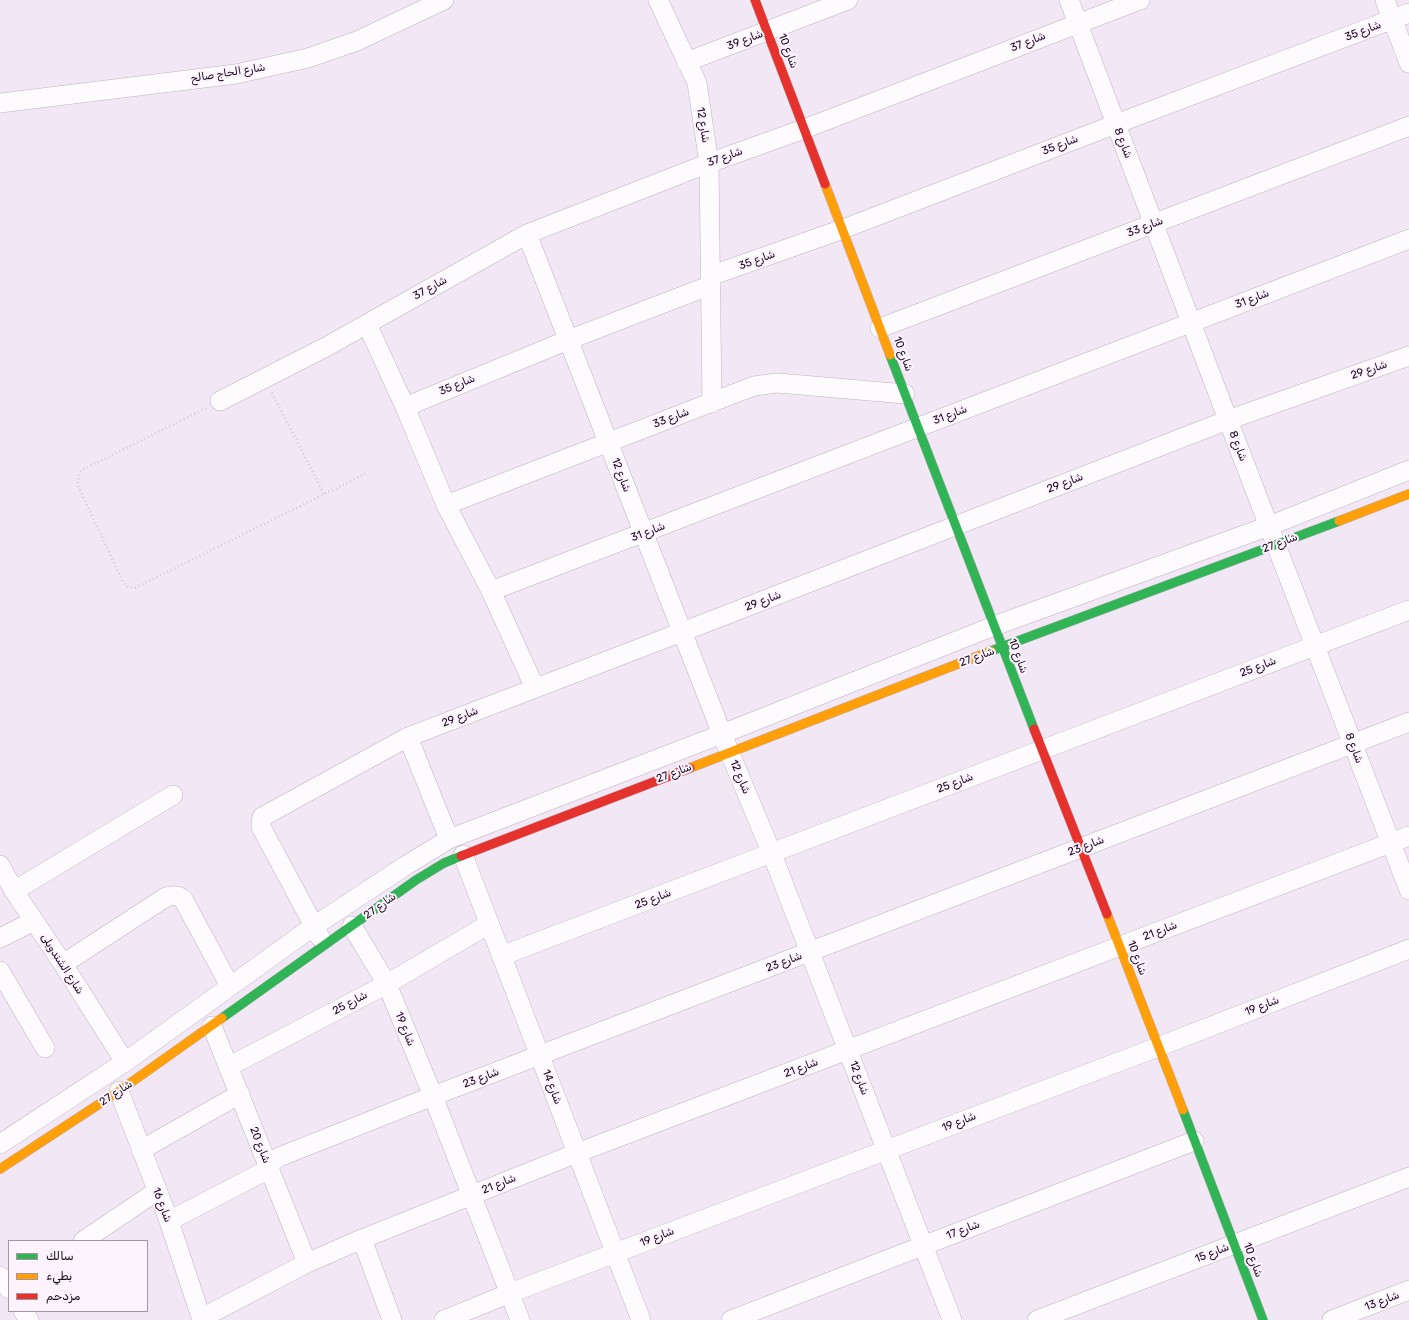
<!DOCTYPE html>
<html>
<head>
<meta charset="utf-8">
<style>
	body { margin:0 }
	#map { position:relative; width:1409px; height:1320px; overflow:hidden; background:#f2e7f4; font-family:Rubik,Vazirmatn,sans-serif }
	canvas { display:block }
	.legend { position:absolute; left:8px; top:1240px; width:140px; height:72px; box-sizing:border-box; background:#fdf3ff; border:1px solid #a295a4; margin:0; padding:5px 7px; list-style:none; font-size:12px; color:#19071c }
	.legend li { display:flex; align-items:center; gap:8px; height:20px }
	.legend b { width:20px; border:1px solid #a295a4 }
</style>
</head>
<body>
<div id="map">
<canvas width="1409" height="1320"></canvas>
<ul class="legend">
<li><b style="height:5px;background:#30b455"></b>سالك</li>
<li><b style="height:5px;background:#ff9f0a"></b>بطيء</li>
<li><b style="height:5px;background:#e5322d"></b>مزدحم</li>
</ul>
</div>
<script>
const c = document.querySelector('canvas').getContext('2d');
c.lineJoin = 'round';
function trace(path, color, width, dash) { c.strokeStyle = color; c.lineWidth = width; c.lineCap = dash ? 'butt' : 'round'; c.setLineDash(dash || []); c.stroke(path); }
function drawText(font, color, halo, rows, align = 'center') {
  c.font = font + ' Rubik,Vazirmatn,sans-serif'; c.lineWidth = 4; c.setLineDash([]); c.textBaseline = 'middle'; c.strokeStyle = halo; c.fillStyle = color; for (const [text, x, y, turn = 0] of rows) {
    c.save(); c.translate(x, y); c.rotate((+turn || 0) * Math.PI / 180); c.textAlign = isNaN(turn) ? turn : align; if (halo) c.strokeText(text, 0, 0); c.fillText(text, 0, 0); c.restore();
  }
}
const street = new Path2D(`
	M658,0l39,83 12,80 3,240
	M1069,0l159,420 181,470
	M1385,0l24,63
	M686,62l162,-62
	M0,103l236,-29 72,-16 49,-17 87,-41
	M527,234l195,500 50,120 180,466
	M710,276l133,-47 273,-105 293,-111
	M367,324l38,83 41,98 45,86 44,97
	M880,328l529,-202
	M220,401l106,-54 201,-113 182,-71 95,-34 336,-129
	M405,407l163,-67 143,-55
	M446,505l308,-119 23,-3 13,1 115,10
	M491,591l918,-352
	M408,737l41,102
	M463,855l178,465
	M0,865l14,26 49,73 62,98
	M14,891l159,-96
	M352,926l35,58 46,112 87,224
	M320,937l-59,-110v-3l1,-7 146,-80 274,-105 546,-212 181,-64
	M0,938l34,-17
	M501,956l908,-346
	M63,964l103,-67c7,-2 12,-2 17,2l47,87
	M0,971l45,77
	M212,1026l95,237
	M228,1067l159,-83 102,-60
	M119,1091l50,130 33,99
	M0,1144l125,-82 189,-136 91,-60 44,-27 273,-105 272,-108 275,-100 140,-56
	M141,1150l99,-56
	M169,1221l96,-50 3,-6 11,-8 154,-61 976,-374
	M362,1239l30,81
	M83,1241l74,-50
	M0,1276l9,13
	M23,1311l6,9
	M202,1318l105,-55 55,-24 215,-86 832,-317
	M444,1320l66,-27 648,-246 251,-98
	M731,1320l463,-179
	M1037,1320l372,-143
	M1332,1320l77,-30`);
const fast = new Path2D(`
	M890,355l144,374
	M991,651l348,-130
	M222,1018l194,-138 28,-17 17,-7
	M1183,1110l80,210`);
const slow = new Path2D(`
	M825,184l65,171
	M1339,521l70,-27
	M690,768l301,-117
	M1107,914l76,196
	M0,1169l119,-78 103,-73`);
const jam = new Path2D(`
	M755,0l70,184
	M1034,729l73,185
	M461,856l229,-88`);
trace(street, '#bfb2c2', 20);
trace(fast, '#bfb2c2', 10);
trace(slow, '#bfb2c2', 10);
trace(jam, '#bfb2c2', 10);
trace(new Path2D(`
	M272,393l52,101
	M206,408l-124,62 -4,6v10l45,96 5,5 7,1 230,-114`), '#d1cdd1', 2.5, [1, 3]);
trace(street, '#fdfbfd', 19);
trace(fast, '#30b455', 9);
trace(slow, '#ff9f0a', 9);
trace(jam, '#e5322d', 9);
drawText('11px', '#19071c', '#fdf3ff', [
	["شارع 35",1363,31,-21],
	["شارع 39",745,40,-21],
	["شارع 37",1028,42,-21],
	["شارع 10",788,51,69],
	["شارع الحاج صالح",228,73,-9],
	["شارع 12",703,125,81],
	["شارع 8",1123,143,69],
	["شارع 35",1060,145,-21],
	["شارع 37",725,157,-20],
	["شارع 33",1145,227,-21],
	["شارع 35",757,260,-20],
	["شارع 37",430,288,-29],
	["شارع 31",1252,299,-21],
	["شارع 10",903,354,69],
	["شارع 29",1369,370,-19],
	["شارع 35",457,385,-22],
	["شارع 31",950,415,-21],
	["شارع 33",671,418,-21],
	["شارع 8",1238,446,69],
	["شارع 12",621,475,69],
	["شارع 29",1065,483,-21],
	["شارع 31",648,532,-21],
	["شارع 27",1280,543,-21],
	["شارع 29",763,601,-21],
	["شارع 10",1018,656,69],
	["شارع 27",977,657,-21],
	["شارع 25",1258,667,-21],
	["شارع 29",460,717,-21],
	["شارع 8",1354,748,69],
	["شارع 27",674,773,-21],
	["شارع 12",740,777,67],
	["شارع 25",955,783,-21],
	["شارع 23",1086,846,-21],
	["شارع 25",653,899,-21],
	["شارع 27",380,906,-36],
	["شارع 21",1160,931,-21],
	["شارع 10",1137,958,69],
	["شارع 23",784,962,-21],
	["شارع الشندويلى",62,964,57],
	["شارع 25",350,1003,-28],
	["شارع 19",1262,1006,-21],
	["شارع 19",405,1029,68],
	["شارع 21",801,1068,-21],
	["شارع 23",481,1078,-21],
	["شارع 12",859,1078,69],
	["شارع 14",552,1087,69],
	["شارع 27",116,1093,-34],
	["شارع 19",959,1122,-21],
	["شارع 20",260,1145,68],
	["شارع 21",499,1184,-22],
	["شارع 16",162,1205,69],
	["شارع 17",963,1230,-21],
	["شارع 19",657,1237,-21],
	["شارع 15",1212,1253,-21],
	["شارع 10",1253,1260,69],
	["شارع 13",1382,1301,-21]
]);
</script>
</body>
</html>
